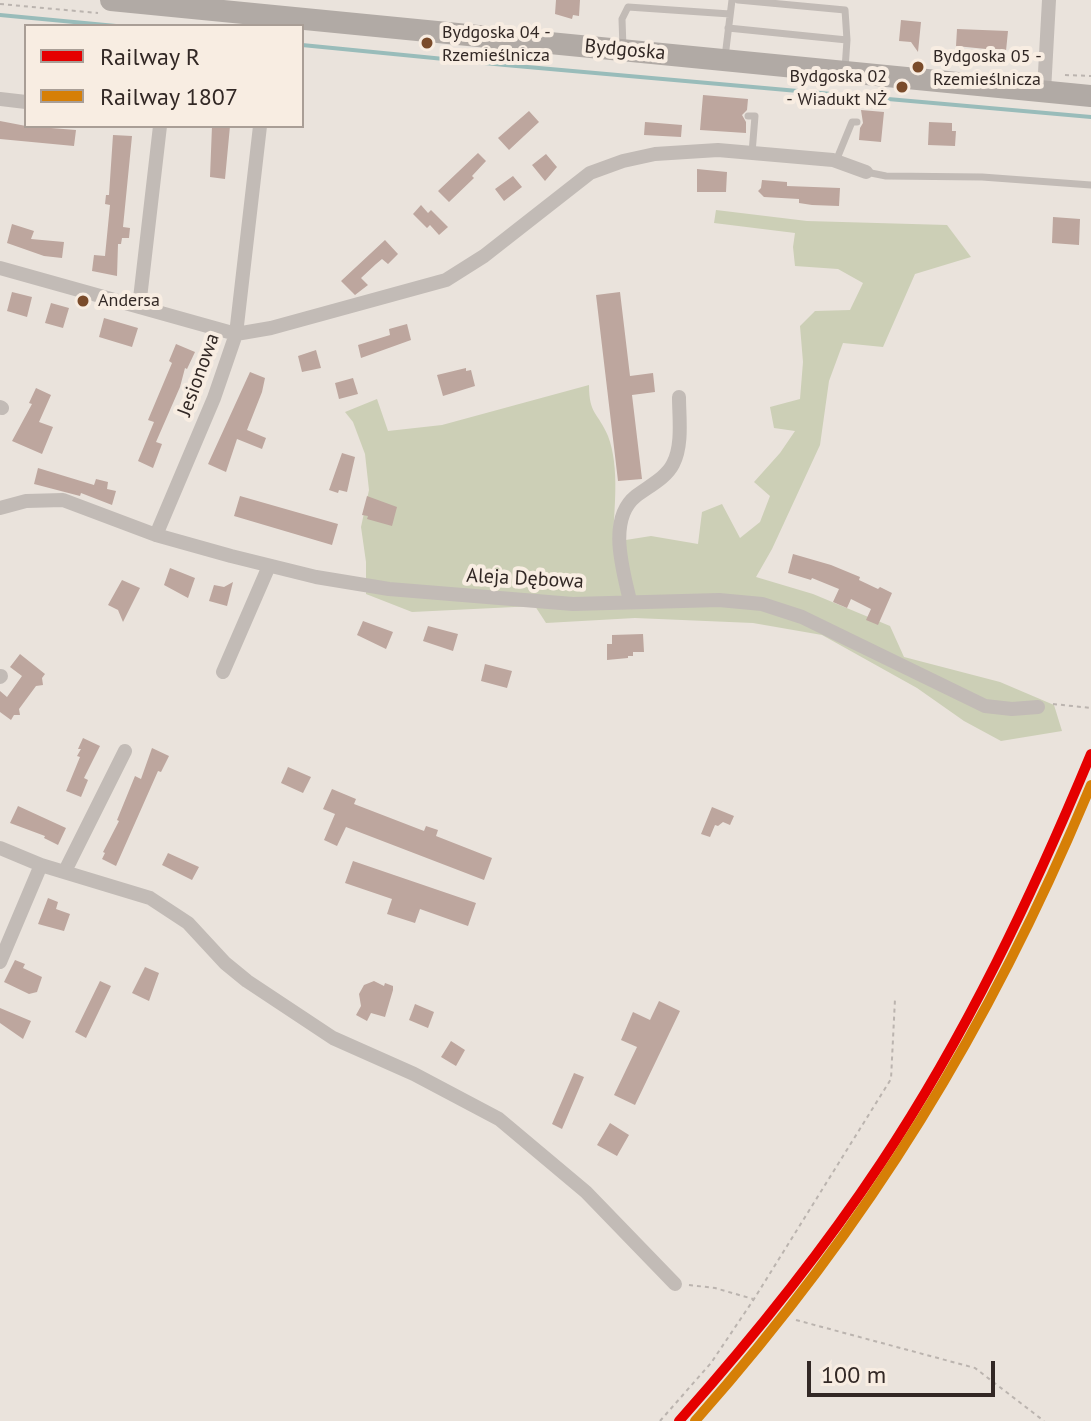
<!DOCTYPE html>
<html>
<head>
<meta charset="utf-8">
<style>
	body { margin:0 }
	#map { position:relative; width:1091px; height:1421px; overflow:hidden; background:#eae3dc; font-family:"PT Sans",sans-serif }
	canvas { display:block }
	.legend { position:absolute; left:24px; top:24px; width:280px; height:104px; box-sizing:border-box; background:#f8ede2; border:2px solid #a99e96; margin:0; padding:10px 14px; list-style:none; font-size:24px; color:#322825 }
	.legend li { display:flex; align-items:center; gap:16px; height:40px }
	.legend b { width:40px; border:2px solid #a99e96 }
	.scale { position:absolute; left:807px; top:1361px; width:188px; height:36px; box-sizing:border-box; border:4px solid #322825; border-top:0; padding-left:10px; font-size:24px; line-height:28px; white-space:nowrap; color:#322825; -webkit-text-stroke:6px #f8ede2; paint-order:stroke }
</style>
</head>
<body>
<div id="map">
<canvas width="1091" height="1421"></canvas>
<ul class="legend">
<li><b style="height:10px;background:#e50000"></b>Railway R</li>
<li><b style="height:10px;background:#d67f07"></b>Railway 1807</li>
</ul>
<div class="scale">100 m</div>
</div>
<script>
const c = document.querySelector('canvas').getContext('2d');
c.lineJoin = 'round';
function fill(path, color) { c.fillStyle = color; c.fill(path, 'evenodd'); }
function trace(path, color, width, dash) { c.strokeStyle = color; c.lineWidth = width; c.lineCap = dash ? 'butt' : 'round'; c.setLineDash(dash || []); c.stroke(path); }
function drawText(font, color, halo, rows, align = 'center') {
  c.font = font + ' "PT Sans",sans-serif'; c.lineWidth = 8; c.setLineDash([]); c.textBaseline = 'middle'; c.strokeStyle = halo; c.fillStyle = color; for (const [text, x, y, turn = 0] of rows) {
    c.save(); c.translate(x, y); c.rotate((+turn || 0) * Math.PI / 180); c.textAlign = isNaN(turn) ? turn : align; if (halo) c.strokeText(text, 0, 0); c.fillText(text, 0, 0); c.restore();
  }
}
fill(new Path2D(`
	M716,210l91,11 140,4 24,32 -56,17 -32,73 -40,-4 -14,38 -9,64 -48,104 -16,28 57,17 77,32 14,31 96,25 54,23 8,26 -61,10 -37,-20 -47,-33 -95,-53 -69,-12 -118,-5 -89,5 -11,-17 -123,6 -46,-18v-32l-5,-35 8,-37 -4,-36 -12,-32 -8,-10 32,-13 11,32 54,-6 147,-40c0,30 9,27 19,51 12,32 6,72 5,106l38,-6 47,8 4,-32 20,-8 18,34 20,-16 10,-26 -16,-14 26,-29 15,-22 -21,-3 -4,-21 30,-8 3,-37 -3,-36 15,-15 35,-1 13,-27 -25,-14 -43,-3 -2,-19 2,-14 -81,-10z`), '#cccfb6');
trace(new Path2D(`
	M0,15l116,11
	M302,45l203,20 586,52`), '#99bcba', 4);
fill(new Path2D(`
	M556,0h24l-1,16 -6,-1 -1,4 -17,-5z
	M901,20l20,2 -3,30 -7,-10 -12,-1z
	M957,29l51,2 -2,20 -50,-5z
	M703,95l45,4 -1,11 -5,5 4,7v11l-46,-3z
	M861,110l23,2 -3,30 -22,-2 1,-12 3,-5z
	M529,111l10,11 -30,28 -11,-12z
	M0,121l26,5 50,4 -2,16 -74,-7z
	M645,122l37,3 -1,12 -37,-2z
	M929,122l23,1v8h4l-1,15 -27,-1z
	M212,126h18l-5,53 -15,-2z
	M113,135l19,1 -9,91 7,1 -1,10h-7l-1,6h-3l-1,32 -25,-5 2,-16 11,1 5,-51 -5,-1 1,-9h3z
	M478,153l8,8 -14,15 2,2 -25,24 -11,-11z
	M546,154l11,13 -12,14 -13,-16z
	M697,169l30,3 -1,20h-29z
	M513,176l9,11 -18,14 -9,-12z
	M762,180l25,2v4l53,2 -1,18 -27,-1 -13,-2v-4l-35,-2 -6,-6 3,-3z
	M421,205l7,8 3,-3 17,17 -9,8 -9,-10 -3,3 -14,-14z
	M1053,217l27,2 -1,26 -27,-2z
	M12,224l22,7 -3,8 33,3 -2,16 -18,-2 -37,-13z
	M385,240l13,14 -10,10 -6,-5 -6,5 -15,14 7,7 -13,10 -14,-14z
	M12,292l20,5 -5,20 -20,-6z
	M620,292l10,84 23,-3 2,19 -23,3 10,84 -24,2 -22,-186z
	M51,303l18,5 -6,20 -18,-5z
	M104,318l34,10 -6,19 -33,-10z
	M407,324l4,16 -50,18 -3,-13 32,-10 -1,-6z
	M176,344l19,8 -8,17 -2,-1 -5,19 -24,55 6,2 -9,24 -15,-7 16,-39 -6,-2 24,-57 -3,-2z
	M316,350l5,18 -19,4 -4,-16z
	M466,368v3l5,-1 4,16 -32,10 -6,-21z
	M250,372l15,6 -3,14 -15,38 19,8 -4,11 -25,-10 -11,33 -18,-8z
	M353,378l5,16 -19,5 -4,-16z
	M36,388l15,7 -12,27 14,5 -11,27 -30,-13 20,-37 -3,-1z
	M342,453l13,4 -8,35 -8,-2 -1,3 -9,-3z
	M38,468l56,17 2,-6 12,3 -1,7 9,2 -4,14 -31,-12 -1,3 -46,-12z
	M240,496l98,28 -6,21 -98,-29z
	M367,496l30,11 -5,19 -25,-7 1,-3 -6,-1z
	M793,554l38,11 29,12 -1,3 19,9 2,-2 12,6 -14,32 -12,-5 5,-11 -20,-10 -4,9 -14,-6 6,-13 -27,-11 -1,2 -23,-7z
	M170,568l25,10 -7,20 -24,-13z
	M122,580l18,8 -17,34 -5,-12 -10,-5z
	M233,582l-6,24 -18,-5 5,-16 10,2z
	M363,621l30,11 -7,17 -29,-14z
	M428,626l30,8 -5,17 -30,-10z
	M643,634l1,18h-11v4h-5v2l-21,2v-16h5v-9z
	M20,654l25,20 -3,4 1,7 -7,1 -17,23 1,6h-6l-3,5 -11,-8v-21l7,6 15,-21 -12,-9z
	M485,664l27,7 -5,17 -26,-7z
	M83,738l17,8 -16,32 4,2 -7,17 -15,-6 14,-34 -3,-1 4,-7h-3z
	M152,748l17,8 -8,16 -3,-1 -42,95 -14,-7 3,-6 -2,-1 16,-31 -2,-1 18,-44 6,3z
	M288,767l23,10 -8,16 -22,-10z
	M332,789l24,10 -2,5 70,27 2,-5 12,4 -2,6 56,22 -8,22 -138,-53 -9,19 -13,-6 11,-26 -12,-5z
	M18,806l48,22 -8,17 -14,-7 1,-2 -35,-13z
	M712,807l22,9 -4,9 -7,-3 -5,4 -3,-1 -5,12 -9,-3z
	M168,853l31,14 -7,13 -30,-15z
	M353,861l123,42 -8,23 -48,-17 -5,14 -28,-9 5,-15 -47,-16z
	M48,898l10,4 -2,7 14,5 -6,17 -26,-7z
	M15,960l10,4 -2,4 19,9 -5,15 -8,2 -25,-12z
	M145,967l14,6 -10,28 -17,-8z
	M100,981l11,5 -25,52 -11,-6z
	M374,981l10,5 1,-3 8,3v4l-8,27 -14,-4 -4,8 -11,-6 5,-9 -2,-12 5,-9z
	M659,1001l21,10 -45,94 -21,-10 23,-48 -16,-7 12,-28 17,8z
	M415,1004l19,8 -6,16 -19,-8z
	M0,1008l31,13 -8,18 -23,-16z
	M451,1041l14,9 -9,16 -15,-9z
	M574,1073l10,4 -22,52 -10,-5z
	M610,1123l19,12 -12,21 -20,-11z`), '#bda69e');
trace(new Path2D(`
	M0,4l98,9
	M1065,75l26,1
	M1053,704l38,4
	M689,1285l26,3 38,11
	M796,1320l179,48 69,53
	M660,1421l51,-58 43,-64 137,-220 4,-80`), '#bbb4af', 2, [4, 4]);
trace(new Path2D(`
	M738,0l107,10 2,30
	M728,28l119,12 -2,29
	M623,48l-1,-29 6,-12 102,7
	M725,57l7,-57
	M748,116h7l-3,37
	M836,161l16,-39h5
	M866,172l20,4 96,1 109,8`), '#c2bbb6', 7);
trace(new Path2D(`
	M1044,91l5,-91
	M0,99l26,3
	M0,268l236,66 35,-6 175,-48 38,-24 106,-83 33,-12 32,-7 63,-4 115,10 33,12
	M139,307l21,-181
	M0,407l2,1
	M0,508l26,-7 37,-1 93,35 75,21 85,21 73,12 184,15 146,-4 43,4 40,13 183,89 27,3 26,-2
	M156,535l58,-137 22,-64 24,-208
	M630,601c-7,-31 -23,-82 6,-105 13,-10 30,-18 37,-32 10,-19 6,-47 6,-67
	M223,672l46,-106
	M0,677l1,-1
	M0,848l41,17 109,33 38,25 37,40 22,18 86,57 81,36 85,45 87,73 89,92
	M65,871l60,-120
	M0,962l41,-97`), '#c2bbb6', 14);
trace(new Path2D(`
	M111,0l980,96`), '#b1aaa5', 22);
trace(new Path2D(`
	M679,1421c73,-82 141,-166 202,-258 85,-128 151,-267 210,-409`), '#e50000', 10);
trace(new Path2D(`
	M695,1421c173,-195 296,-395 396,-636`), '#d67f07', 10);
for (const [x, y, r, color] of [
	[427,43,7,"#7a4b2a"],
	[918,67,7,"#7a4b2a"],
	[902,87,7,"#7a4b2a"],
	[83,301,7,"#7a4b2a"]
]) { const dot = new Path2D(); dot.arc(x, y, r, 0, 2 * Math.PI); c.fillStyle = color; c.fill(dot); trace(dot, '#f8ede2', 3); }
drawText('18px', '#322825', '#f8ede2', [
	["Bydgoska 04 -",442,33],
	["Rzemieślnicza",442,56],
	["Bydgoska 05 -",933,57],
	["Rzemieślnicza",933,80],
	["Bydgoska 02",887,77,"right"],
	["- Wiadukt NŻ",887,100,"right"],
	["Andersa",98,301]
], 'left');
drawText('20px', '#322825', '#f8ede2', [
	["Bydgoska",625,50,5],
	["Jesionowa",199,375,-70],
	["Aleja Dębowa",525,579,3]
]);
</script>
</body>
</html>
